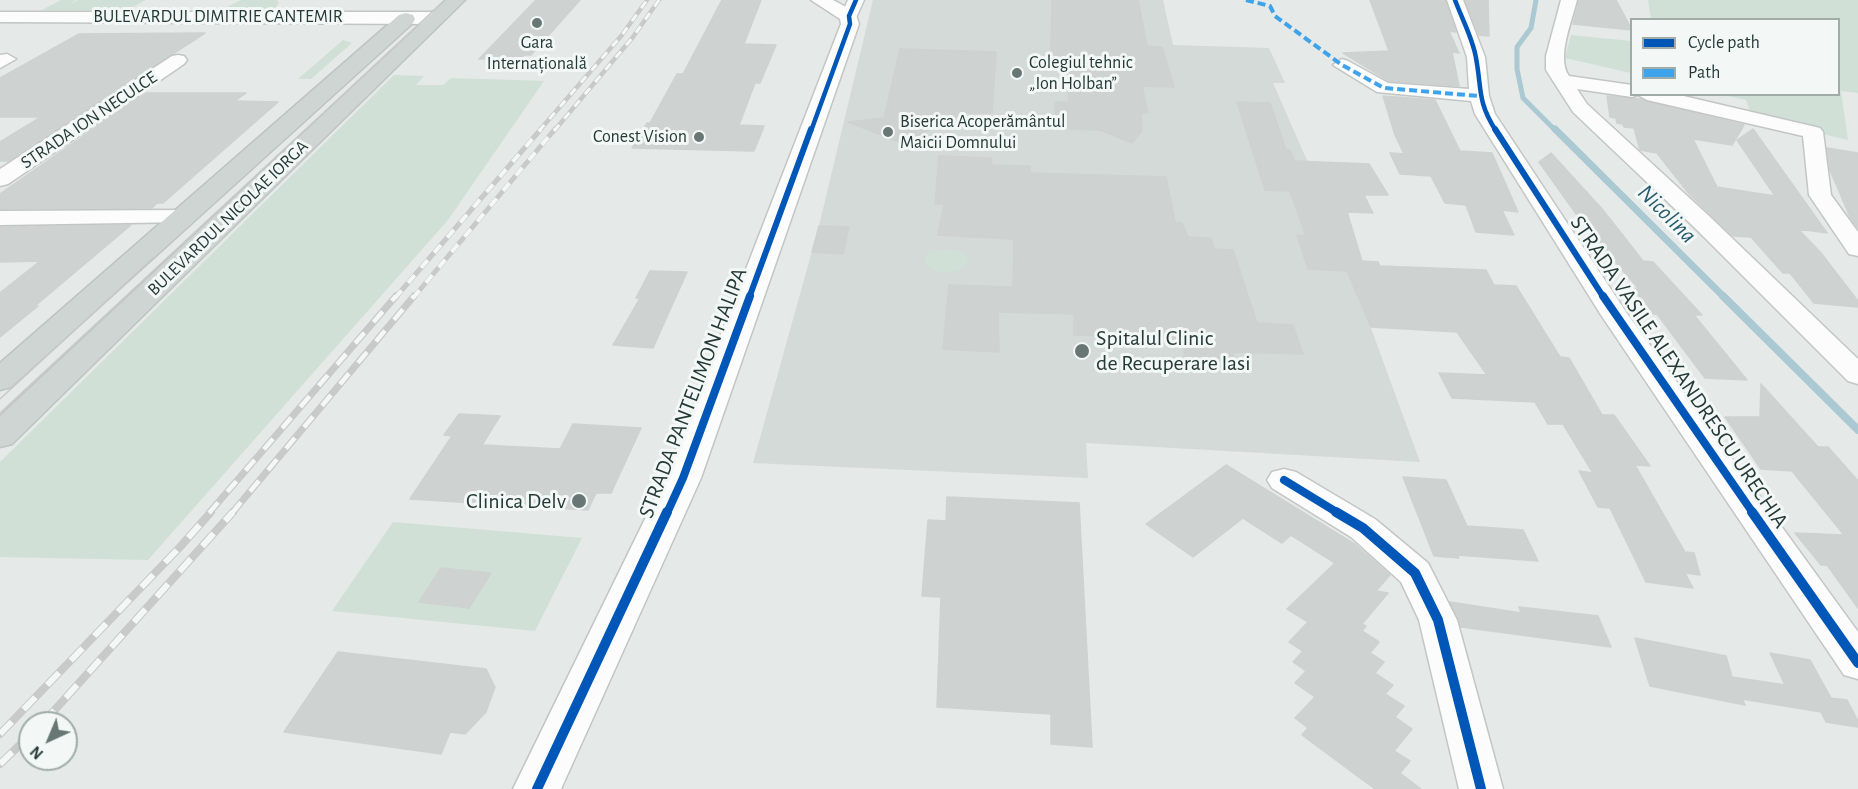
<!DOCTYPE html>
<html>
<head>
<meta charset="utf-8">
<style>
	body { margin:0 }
	#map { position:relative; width:1858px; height:789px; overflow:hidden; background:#e5e9e7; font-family:"Alegreya Sans",sans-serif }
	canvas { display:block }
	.legend { position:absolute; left:1630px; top:18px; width:210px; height:78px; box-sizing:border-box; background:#f3f8f6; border:2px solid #a1aca9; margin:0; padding:8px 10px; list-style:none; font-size:18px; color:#253a36 }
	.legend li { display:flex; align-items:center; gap:12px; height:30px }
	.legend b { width:30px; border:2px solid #a1aca9 }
	.north { position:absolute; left:18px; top:711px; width:60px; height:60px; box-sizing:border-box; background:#f3f8f6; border:2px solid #a1aca9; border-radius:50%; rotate:224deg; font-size:16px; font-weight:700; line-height:24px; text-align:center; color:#253a36 }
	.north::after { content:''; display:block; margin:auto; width:21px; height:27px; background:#687774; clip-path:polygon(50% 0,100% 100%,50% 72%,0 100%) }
</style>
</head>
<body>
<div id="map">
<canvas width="1858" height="789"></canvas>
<ul class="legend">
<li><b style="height:8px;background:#0057b8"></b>Cycle path</li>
<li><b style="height:8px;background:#3ea3eb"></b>Path</li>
</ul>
<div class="north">N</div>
</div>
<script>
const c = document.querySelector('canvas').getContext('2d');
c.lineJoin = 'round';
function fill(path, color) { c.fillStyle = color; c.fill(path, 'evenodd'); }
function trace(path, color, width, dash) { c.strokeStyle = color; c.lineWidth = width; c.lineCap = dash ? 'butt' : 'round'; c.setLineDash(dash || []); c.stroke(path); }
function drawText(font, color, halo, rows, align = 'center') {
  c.font = font + ' "Alegreya Sans",sans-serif'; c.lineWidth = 6; c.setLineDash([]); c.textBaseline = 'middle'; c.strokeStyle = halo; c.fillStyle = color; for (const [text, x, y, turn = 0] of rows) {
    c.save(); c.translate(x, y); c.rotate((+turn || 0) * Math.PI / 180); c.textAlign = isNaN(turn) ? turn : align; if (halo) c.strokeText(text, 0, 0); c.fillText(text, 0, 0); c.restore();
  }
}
fill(new Path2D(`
	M873,0h290l10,45 96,3 16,35h-12l50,114 97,265 -334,-19 2,35 -335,-15 66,-237z`), '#d3dad7');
fill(new Path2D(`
	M61,0h15l-7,5 9,-5h67l-15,9h-8l5,-3 -7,4h-78z
	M241,0h36l2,3 -5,6h-51z
	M1648,0h210v93l-17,-2 7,49 -95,-22 -7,-18 -22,-5 114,-1v-74l-187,-1z
	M1571,35l60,6v32l-66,-15z
	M343,40l9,3 -41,36h-13z
	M394,75l30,1 -8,9h27l8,-7 93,3 -96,139 -300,340 -148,-3v-95z
	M946,249l13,2 8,6 1,7c-12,11 -31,11 -43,0l-1,-6 6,-6z
	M393,522l189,16 -47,93 -203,-20z`), '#d0e0d6');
trace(new Path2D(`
	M1536,0l-5,28 -14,19v22l6,29 33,33`), '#abc9d2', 5);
trace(new Path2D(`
	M1555,129l170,169`), '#abc9d2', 7);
trace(new Path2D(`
	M1723,296l135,134`), '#abc9d2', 8);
const building = new Path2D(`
	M536,0h44l-49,55h-7l-3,3 -42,1z
	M722,0h39l-17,44 32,1 -16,38h-5l-16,42 25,1 -10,25 -122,-3 15,-25h3l27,-49h6z
	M1052,0h86l9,46 15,1 12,40 -32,-1 6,27h-7l1,18 -10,12 -32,-13 -44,-1 -1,-27h14l-4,-47h-14z
	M1370,0h75l11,32 -7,-1 10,22 -7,-1 7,34 -70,-5 -46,-28 46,-2z
	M1465,0h23l1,36 -10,-1z
	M1579,0h37l16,30 -59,-6z
	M205,33l-197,128h-8v-19l41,-25h-41v-39l79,-44z
	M900,49l96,3 -4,61h-28l-62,30 -54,-21 36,-4z
	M145,93h101l-11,8 43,1 -115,101h-6l-5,5 -152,1v-15z
	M1383,96l52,4 25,51 32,2 26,59 -16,-2 12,25 -38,-3 -10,-27 -21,-2 -14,-27 -31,-2 -10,-21 14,1 -9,-19z
	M1607,96l33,3 104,26 -12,20 -39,-6 24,48 58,9 -38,-56 16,-11 74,104 -29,-4 23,24 37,48v6l-44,-4 -24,-30h-7l-32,-36 -18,-1 -43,-41 -33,-42 -17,-3 -6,-22 -10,-1 -1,-3 -6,-1 -1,-5 -6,-1z
	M1237,102l33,1 16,47h4l4,11 75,3 19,31h-24l9,18 -26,-1 15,49 16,1 2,4 106,4 8,15 22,1 44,71 9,1 33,57h12l36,51 -15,-1 50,87 9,1 6,22 -15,-2 8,15 -47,-6 -36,-74 -12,-1 -19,-36 14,2 -30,-49h-15l-13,-22 -83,-4 -13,-25 48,2 -30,-43 -86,-5 -24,-56 -39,-2 -11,-34 9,1 -16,-45 -25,-1z
	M1827,148l31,5v75l-8,-11 -20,-47z
	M1551,153l52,57 40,51 10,1 49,53h-8l53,65 -42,-2 -48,-64h-4l-21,-26 7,1 -47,-53 -53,-74z
	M939,156l52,2 1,7 38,1v7l136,4 9,45 7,1 6,14 23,1 3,11 19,1 24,73 36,2 10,29 -71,-2 5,16 -52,-2 -2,-27 -109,-4v-21l-76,-2 1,40 -56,-3 6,-64 64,2 1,-48 -76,-4 6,-31h-9z
	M131,225l-96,81h3l-38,31v-44l40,-32 -40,1v-35z
	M819,226l30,1 -6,27 -31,-2z
	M650,271l37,1 -34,76 -40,-3 27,-47h-4z
	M1761,384l57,63h10l30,34v127l-31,-43h-6l-26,-32 49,2 -52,-64 -31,-2 -36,-52h35z
	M459,414l41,2 -18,29 78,4 13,-25 68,4 -30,65h-15l-8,17 -178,-11 42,-63 -8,-1z
	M1226,465l130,80 34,30 -14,16 12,2 -26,31 4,2 -4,5 17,11 -9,11 14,9 -9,11 18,12 -8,9 19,12 -9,11 17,12 -18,22 16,10 -10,12 21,16h-46l-73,-54 6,-7 -13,-10 20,-21 -20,-14 11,-12 -13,-9 10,-11 -14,-9 19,-20 -21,-13 48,-46 -44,-28 -9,8 -39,-25 -50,39 -47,-33z
	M1403,477l43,3 21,46 56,4 15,31 -81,-6 2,3 -25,-2z
	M947,497l132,6 13,244 -41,-3v-30l-114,-7 4,-110 -19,-1 6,-76 18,1z
	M441,568l50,5 -22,35 -50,-6z
	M1450,602l71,11 -2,-6 79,9 13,31 -150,-20z
	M1635,638l91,18 6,21 53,8 -15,-32 40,7 21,38 16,2 11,21v6l-32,-5 -5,-10 -79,-13 3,6 -95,-19z
	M338,652l148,17 9,18 -9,25 -21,22 -15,-2 -9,22 -157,-22z`);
fill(building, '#ced2d0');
trace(building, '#ced2d0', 1.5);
const street = new Path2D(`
	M848,0h16l-9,20 -6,1 -8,-5z
	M1447,0h16l22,57 4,39 6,18 131,198 232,320v47l-14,-4 -243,-360 -126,-201 -4,-13 -94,-9 -44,-27 9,-6 6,2 40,22 81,6 -2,-32z
	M1561,0h16c-5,21 -21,58 -8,76l63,9v9h43l145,34 3,4 8,63 27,37v24l-9,-2 -40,-59 -6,-59 -156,-36 -9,-5 -6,2 -55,-8 10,15 122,112 149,143v25l-10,-3 -155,-155 -120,-114 -27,-42v-14z
	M7,54l9,5 -16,9v-13z
	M178,55l6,1 3,4 -3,4 -176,120 -8,2v-17l172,-113z
	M183,210l8,2 4,5 -4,5 -191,3v-14z
	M1284,469l12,3 79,47 53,44 29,57 46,169h-44l-40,-169 -18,-38 -50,-45 -79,-49 -5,-8 5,-8z`);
const secondary = new Path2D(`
	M811,0h22l22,12 4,12 -158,454 -140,311h-48l152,-311 176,-454 -1,-5z
	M0,12h437l9,6 -9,6 -437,-2z`);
const primary = new Path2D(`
	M446,0h19l-453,444 -12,3v-31z
	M406,13l7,2 2,4 -2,4 -402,364 -11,3v-27l399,-348z`);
trace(street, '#c2c6c4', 3);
trace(secondary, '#c1c6c4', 3);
trace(primary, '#bdc4c3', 3);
fill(street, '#fbfcfb');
fill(secondary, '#fbfcfb');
fill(primary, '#cfd5d3');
trace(new Path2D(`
	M0,399l153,-141
	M0,413l445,-413`), '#c7cac9', 1.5);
const railFar3 = new Path2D(`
	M539,131l83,-96 25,-35
	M554,131l79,-94 26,-37`);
const railFar2 = new Path2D(`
	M395,298l146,-169
	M413,298l142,-169`);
const railFar1 = new Path2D(`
	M209,513l187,-217
	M232,513l182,-217`);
const rail = new Path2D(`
	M43,723l190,-211
	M0,734l180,-187 31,-35
	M0,764l30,-29`);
trace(railFar3, '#c7cac9', 4.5);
trace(railFar2, '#c7cac9', 5);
trace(railFar1, '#c7cac9', 7);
trace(rail, '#c7cac9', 8);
trace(railFar3, '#f3f8f6', 3, [8]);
trace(railFar2, '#f3f8f6', 4, [10]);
trace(railFar1, '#f3f8f6', 4.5, [14]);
trace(rail, '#f3f8f6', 6, [17]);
trace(new Path2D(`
	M1246,0l24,6 5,10 67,49 42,23 95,8`), '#3ea3eb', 4, [8, 4]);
trace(new Path2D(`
	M1455,0c7,19 18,39 21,58 6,32 1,43 20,73
	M811,131l39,-107 -1,-8 7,-16`), '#0057b8', 4.5);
trace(new Path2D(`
	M1495,129l109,169
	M749,298l62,-169`), '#0057b8', 6);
trace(new Path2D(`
	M1603,296l150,217
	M1284,480l54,33
	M667,513l16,-35 67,-182`), '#0057b8', 8);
trace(new Path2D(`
	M1336,512l27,16 52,45 23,47 43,169
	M1752,512l106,151
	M537,789l130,-277`), '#0057b8', 10);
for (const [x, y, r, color] of [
	[537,23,6,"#687774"],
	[1017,73,6,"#687774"],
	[888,132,6,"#687774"],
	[699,137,6,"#687774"],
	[1082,351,8,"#687774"],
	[579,501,8,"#687774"]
]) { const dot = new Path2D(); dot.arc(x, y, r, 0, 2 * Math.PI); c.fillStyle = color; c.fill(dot); trace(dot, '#f3f8f6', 2); }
drawText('18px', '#253a36', '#f3f8f6', [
	["BULEVARDUL DIMITRIE CANTEMIR",218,17],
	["STRADA ION NECULCE",89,120,-34],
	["BULEVARDUL NICOLAE IORGA",228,218,-44]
]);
drawText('18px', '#253a36', '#f3f8f6', [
	["Gara",537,43,"center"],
	["Internațională",537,64,"center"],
	["Colegiul tehnic",1029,63],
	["„Ion Holban”",1029,84],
	["Biserica Acoperământul",900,122],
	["Maicii Domnului",900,143],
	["Conest Vision",687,137,"right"]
], 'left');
drawText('22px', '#253a36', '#f3f8f6', [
	["Spitalul Clinic",1096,338],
	["de Recuperare Iasi",1096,363],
	["Clinica Delv",566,501,"right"]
], 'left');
drawText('22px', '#253a36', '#f3f8f6', [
	["STRADA VASILE ALEXANDRESCU URECHIA",1679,372,56],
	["STRADA PANTELIMON HALIPA",693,393,-69]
]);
drawText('italic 24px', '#275c6e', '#f3f8f6', [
	["Nicolina",1667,214,45]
]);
</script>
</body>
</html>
